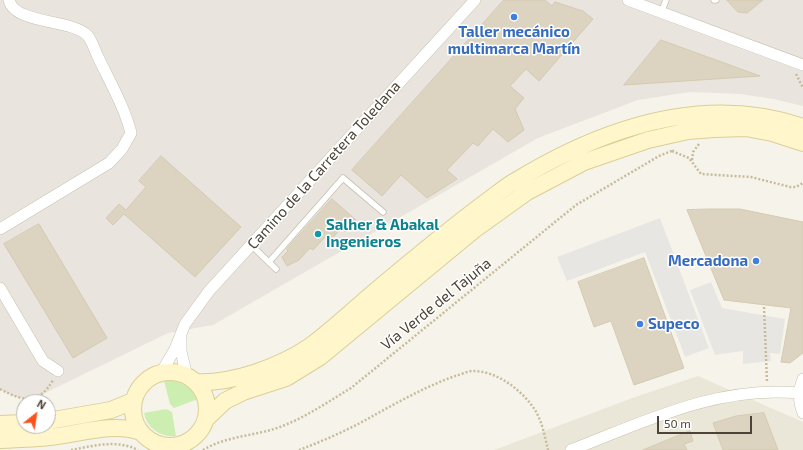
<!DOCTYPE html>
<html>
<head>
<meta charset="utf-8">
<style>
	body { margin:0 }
	#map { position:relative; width:803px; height:450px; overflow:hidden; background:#f6f4ea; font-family:"Exo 2",sans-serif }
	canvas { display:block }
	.north { position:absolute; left:16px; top:394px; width:40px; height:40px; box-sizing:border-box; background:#fff; border:1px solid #b7b5af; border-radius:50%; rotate:30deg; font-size:11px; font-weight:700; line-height:16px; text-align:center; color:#4c4537 }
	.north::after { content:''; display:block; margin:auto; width:14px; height:18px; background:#ff5118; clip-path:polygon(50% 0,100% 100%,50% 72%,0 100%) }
	.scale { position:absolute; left:657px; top:416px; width:95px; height:18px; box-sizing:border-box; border:2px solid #4c4537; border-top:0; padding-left:5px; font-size:12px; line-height:14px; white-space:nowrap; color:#4c4537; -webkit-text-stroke:3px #fff; paint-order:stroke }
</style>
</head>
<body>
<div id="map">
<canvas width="803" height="450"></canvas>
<div class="north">N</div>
<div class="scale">50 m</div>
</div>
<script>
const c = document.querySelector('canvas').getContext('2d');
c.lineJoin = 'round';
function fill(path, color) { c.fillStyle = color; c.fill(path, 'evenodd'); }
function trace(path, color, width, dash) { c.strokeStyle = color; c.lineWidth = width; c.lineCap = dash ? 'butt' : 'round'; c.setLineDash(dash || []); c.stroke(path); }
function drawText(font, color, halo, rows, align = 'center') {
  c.font = font + ' "Exo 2",sans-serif'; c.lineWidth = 3; c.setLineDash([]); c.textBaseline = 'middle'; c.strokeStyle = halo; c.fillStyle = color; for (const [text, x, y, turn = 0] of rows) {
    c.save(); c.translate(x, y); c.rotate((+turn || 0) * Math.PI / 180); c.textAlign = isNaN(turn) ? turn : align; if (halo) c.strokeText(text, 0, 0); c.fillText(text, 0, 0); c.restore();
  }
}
fill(new Path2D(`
	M698,376l105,46v28h-309l141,-53z`), '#ebe7d8');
fill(new Path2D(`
	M0,0h803v106l-30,-7 -32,-5 -51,-2 -52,8 -100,38 -325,187 -45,8 -137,67 -16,-3 -15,-8z`), '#e9e5de');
fill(new Path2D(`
	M169,380c14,2 21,7 29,19l-24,9 -4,-4 -6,-23z
	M166,409l6,3 4,24c-15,2 -29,-8 -32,-23z`), '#cceeb0');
fill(new Path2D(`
	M660,218l49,130 -24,9 -40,-105 -78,29 -10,-24z
	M711,282l11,26 63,11 -5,35 -10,-1 1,8 -28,3v-13l-28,4 -25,-65z`), '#e8e6e2');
const building = new Path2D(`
	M504,0h41l7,6 3,-4 28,9 10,8 -54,62 -13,-12 -16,17 14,12 -9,11 9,21 -16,12 -15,-13 -15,17 -5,-3 -26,27 10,9 -30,19 -26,-23 -19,21 -30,-26z
	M727,0h36l-16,13 -9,-1z
	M661,40l99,36 -136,9z
	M161,156l80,71 -46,50 -71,-63 -11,11 -7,-7 13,-14 7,6 20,-23 -7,-6z
	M332,199l24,21 -10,12 -5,-4 -11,13 -5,-4 -12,13 -3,-2 -11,12 -12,6 -5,-9 6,-6 -1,-2z
	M709,209h31l63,13v131l-13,10 -9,-1 10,-54 -67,-8 -37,-90z
	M39,224l68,114 -34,20 -69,-114z
	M644,258l40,110 -50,17 -23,-64 -17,6 -16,-45z
	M764,413l14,37h-55l-10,-27 23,-7z
	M690,431l3,10 -9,3 3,6h-44z`);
fill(building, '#dcd4c1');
trace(building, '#d5cab1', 1);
const lane = new Path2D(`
	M714,0h2
	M661,13l5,-13
	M251,245l25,24
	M269,262l74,-84 40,34`);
const street = new Path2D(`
	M628,0l175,65
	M0,229l109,-66 13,-14 9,-16c-7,-27 -21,-51 -33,-76 -3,-6 -6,-17 -11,-22 -16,-16 -73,-11 -78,-35
	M0,288l43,73 15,10
	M181,339v12l6,26
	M161,373l14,-24 10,-25 24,-33 266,-291
	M803,379c-5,12 -5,22 0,34
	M571,450c73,-28 147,-65 227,-57`);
const secondary = new Path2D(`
	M133 409a37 37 0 1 1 74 0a37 37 0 1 1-74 0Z
	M195,382c37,2 84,-15 114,-35 22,-16 43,-36 64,-54 37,-31 74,-62 113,-91 10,-7 20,-16 31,-22 86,-52 187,-87 286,-53
	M205,420l20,-19 18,-9 43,-14 34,-21 154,-127 53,-38 57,-30 64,-22 40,-9 26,-2 32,-1 26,5 31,10
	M48,421l63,-11 22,-9
	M0,424l24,-1
	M0,440c16,-1 33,-1 49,-3 31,-3 62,-15 92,-5`);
trace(lane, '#c6c0ae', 7);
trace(street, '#c6c0ae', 12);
trace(secondary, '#dbce96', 18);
trace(new Path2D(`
	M796,74l7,14
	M672,151l17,7 12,16 50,3 39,10h6l7,-4
	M692,160l1,-8 6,-8
	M764,307l3,75
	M0,389c23,12 38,17 53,-9
	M71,450c22,-4 46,-11 67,0
	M203,450c21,-13 48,-14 71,-21 28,-9 52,-26 77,-41l225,-183 83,-49 15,-6
	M299,450c24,-9 49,-20 72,-33 27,-15 54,-30 84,-41 5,-1 12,-5 18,-5 24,0 49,19 62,39 7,11 10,27 13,40`), '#c6bb9b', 2.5, [2, 2]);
trace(lane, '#fff', 5.5);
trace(street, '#fff', 11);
trace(secondary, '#fff7cb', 16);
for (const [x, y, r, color] of [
	[514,17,4,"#3f7fe0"],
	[318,234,4,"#0f9aa8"],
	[756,261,4,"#3f7fe0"],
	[640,324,4,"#3f7fe0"]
]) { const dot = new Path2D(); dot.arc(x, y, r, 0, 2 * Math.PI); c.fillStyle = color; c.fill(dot); trace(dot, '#fff', 1.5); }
drawText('bold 15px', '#366cbe', '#fff', [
	["Taller mecánico",514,32],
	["multimarca Martín",514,49],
	["Mercadona",748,261,"right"],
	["Supeco",648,324,"left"]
]);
drawText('15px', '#4c4537', '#fff', [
	["Camino de la Carretera Toledana",324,165,-48],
	["Vía Verde del Tajuña",436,304,-39]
]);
drawText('bold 15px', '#0d838f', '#fff', [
	["Salher & Abakal",326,225],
	["Ingenieros",326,242]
], 'left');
</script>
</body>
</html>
